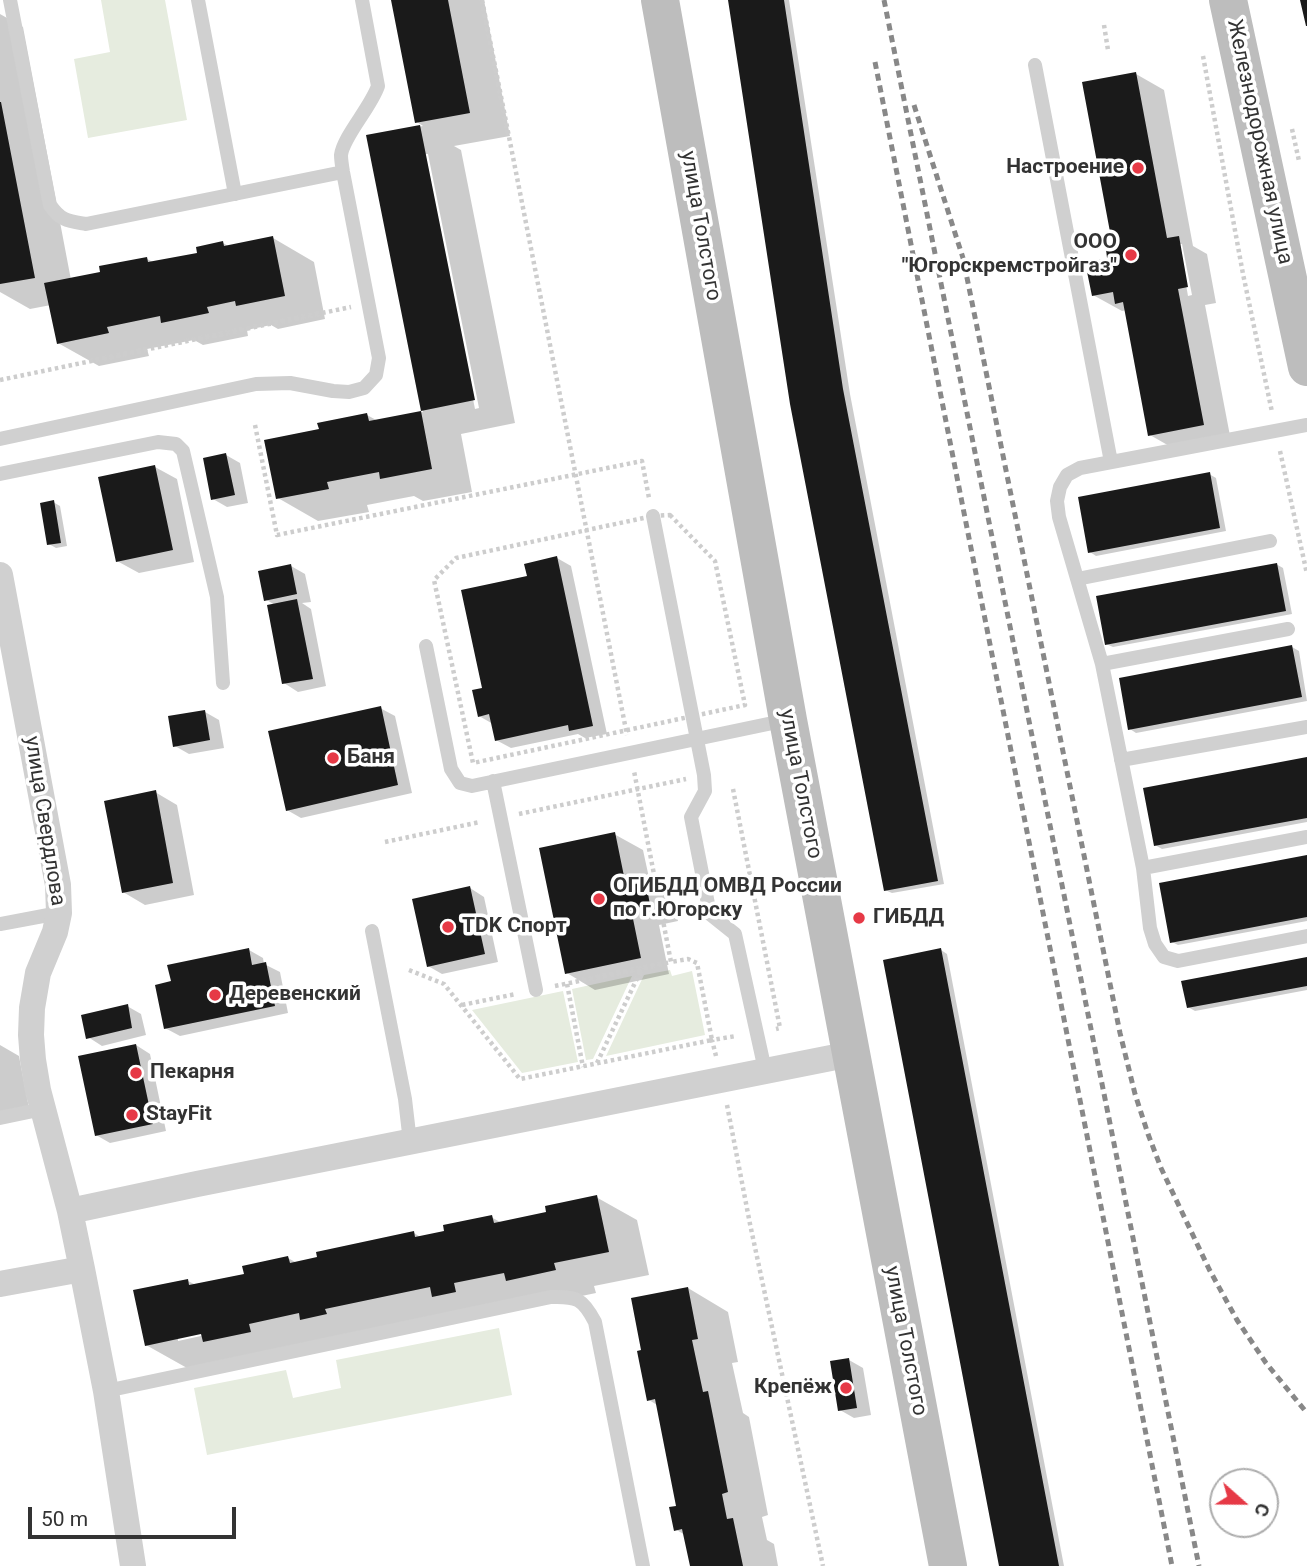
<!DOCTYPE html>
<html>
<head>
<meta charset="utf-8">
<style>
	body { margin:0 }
	#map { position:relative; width:1307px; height:1566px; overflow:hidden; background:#fff; font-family:Roboto,sans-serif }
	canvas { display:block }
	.north { position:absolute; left:1209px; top:1468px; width:70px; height:70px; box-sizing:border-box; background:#fff; border:2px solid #adadad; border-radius:50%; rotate:111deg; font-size:19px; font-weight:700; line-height:28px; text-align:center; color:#333 }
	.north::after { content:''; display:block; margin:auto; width:24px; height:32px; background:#e63946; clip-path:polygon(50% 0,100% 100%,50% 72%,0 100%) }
	.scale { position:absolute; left:28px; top:1507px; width:208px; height:32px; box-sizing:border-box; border:4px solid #333; border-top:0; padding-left:9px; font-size:21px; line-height:24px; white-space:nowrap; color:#333; -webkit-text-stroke:5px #fff; paint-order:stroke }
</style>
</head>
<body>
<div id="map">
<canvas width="1307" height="1566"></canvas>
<div class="north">С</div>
<div class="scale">50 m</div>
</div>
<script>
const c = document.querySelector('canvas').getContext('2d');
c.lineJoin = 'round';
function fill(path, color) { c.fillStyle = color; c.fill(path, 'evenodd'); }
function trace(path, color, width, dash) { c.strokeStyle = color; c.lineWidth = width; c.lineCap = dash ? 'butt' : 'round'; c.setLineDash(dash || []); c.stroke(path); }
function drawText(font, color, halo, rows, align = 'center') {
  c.font = font + ' Roboto,sans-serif'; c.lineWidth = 7; c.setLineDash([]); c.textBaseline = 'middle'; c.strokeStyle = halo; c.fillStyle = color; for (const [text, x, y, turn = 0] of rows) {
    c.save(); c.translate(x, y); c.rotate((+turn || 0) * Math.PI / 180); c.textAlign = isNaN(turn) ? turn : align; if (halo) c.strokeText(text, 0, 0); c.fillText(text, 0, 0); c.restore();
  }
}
fill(new Path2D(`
	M101,0h64l22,120 -99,18 -14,-79 36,-7z
	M670,970l2,6 20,-5 13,64 -99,21 38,-81z
	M632,976l-39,83 -7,1 -14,-71z
	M563,991l15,71 -56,11 -50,-63z
	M499,1328l13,67 -305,60 -13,-67 92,-18 7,28 48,-10 -5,-28z`), '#e6ecdf');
fill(new Path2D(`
	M393,0h91l26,136 -56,10 7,4 54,273 -54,11 11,58 -49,9 -9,-5 -47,9 2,7 -51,9 -40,-23 43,-68 46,-15 11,6 45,-9 -55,-275 55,-11 -6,-4zM424,154h4l51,254 -4,1z
	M729,0h60l61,394 94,490 -52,9 -7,-3z
	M0,14l23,13 48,253 31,-6 45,-15 8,4 44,-9 24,-11 7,4 43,-9 41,24 11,57 -47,10 -7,-4 -24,5 1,6 -45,9 -9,-5 -47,9 2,7 -50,10 -41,-23 -7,-38 -21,4 -30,-17z
	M1136,74l28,16 29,156 14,8 9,49 -11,2 26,136 -53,10 -28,-16 -23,-125 -5,1 -29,-16 22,-46zM1179,244h3l10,51 -4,1z
	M226,455l14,8 8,40 -21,4 -14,-8z
	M155,467l22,12 17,83 -55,11 -22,-12z
	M1209,474l7,4 10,53 -130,25 -6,-4z
	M53,502l7,4 7,40 -11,2 -7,-4z
	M557,558l14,8 36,168 -22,4 -7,-4 -67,14 -15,-8 -3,-16 -14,-8 5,-27 45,-112z
	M1276,564l7,4 9,46 -179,33 -7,-3z
	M291,566l14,8 6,28 -9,1 9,6 15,77 -28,6 -14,-9 -9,-78 -10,-6z
	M1292,647l7,4 8,50 -171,32 -6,-4z
	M380,708l15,8 17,77 -111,25 -14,-8z
	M205,712l14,8 5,28 -35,6 -14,-8z
	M1307,759v63l-145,27 -7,-4z
	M155,792l22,13 17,90 -49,10 -22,-13z
	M614,834l29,16 8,37 23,14 4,20 -19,4 10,49 -74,16 -28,-17z
	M1307,857v64l-129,24 -6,-3z
	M470,888l14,9 14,65 -56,12 -14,-8z
	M249,950l14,8 1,6 16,8 8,41 -108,23 -15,-8 8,-45z
	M941,950l6,4 117,612h-63z
	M1307,959v31l-112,21 -7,-4z
	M127,1006l14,8 5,21 -44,11 -14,-9z
	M0,1045l19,11 11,57 -30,5z
	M136,1045l14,9 16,77 -56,12 -14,-8z
	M596,1197l41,23 12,55 -55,11 2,7 -48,10 -361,65 -41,-23 42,-64 8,4 50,-10 42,-17 9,5 117,-30 8,5 69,-21 11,6 46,-10zM209,1331l1,3 -32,7v-4z
	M688,1288l40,24 10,50 -6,1 11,50 6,4 19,98 -6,2 5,23 7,4 4,22h-86l-7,-31 -10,-6 3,-22 -21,-102 -8,-5z
	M849,1360l14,8 8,47 -17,3 -14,-8z`), '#0003');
fill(new Path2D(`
	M391,0h57l22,113 -55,10z
	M728,0h56l59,389 95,492 -54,10 -94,-487z
	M1300,0h7v26h-1z
	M1136,72l31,166 12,-2 9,51 -10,2 26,136 -56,11 -25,-134 -8,2 -2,-12 -21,4 -7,-34 22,-4 -1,-9 7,-1 -31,-166z
	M0,102h1l34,176 -35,6z
	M420,125l55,275 -54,11 -55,-276z
	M273,236l12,60 -49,10 -1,-5 -28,6 2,6 -48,10 -1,-7 -53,11 2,6 -52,11 -13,-61 56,-11 -1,-6 48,-9 1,5 49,-9 -1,-6 27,-6 1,5z
	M421,411l11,58 -52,10 -1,-7 -52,10 2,7 -53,10 -12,-59 55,-11 -2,-6 50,-10 2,8z
	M226,453l9,42 -24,5 -8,-42z
	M155,465l18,85 -57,12 -18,-85z
	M1210,472l10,56 -132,25 -10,-56z
	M54,500l7,43 -14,2 -7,-42z
	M557,556l36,170 -24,5 -1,-6 -73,16 -6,-27 -11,3 -6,-27 10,-2 -21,-98 66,-14 -3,-12z
	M1277,563l9,48 -181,34 -9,-49z
	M291,564l6,30 -33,7 -6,-30z
	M297,599l16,80 -31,5 -15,-79z
	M1292,645l10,52 -174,33 -9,-52z
	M381,706l17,79 -112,26 -18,-80z
	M205,710l5,30 -37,7 -5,-31z
	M1307,757v61l-153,28 -11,-58z
	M156,790l17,93 -51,10 -18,-92z
	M615,832l11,54 20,-4 4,23 -19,4 10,49 -76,16 -26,-126z
	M1307,855v62l-137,26 -11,-60z
	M470,886l15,68 -58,13 -15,-68z
	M249,948l3,17 14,-3 9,44 -111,23 -9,-44 16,-4 -4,-16z
	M941,948l118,618h-60l-116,-606z
	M1307,957v29l-120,22 -6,-27z
	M128,1004l4,24 -46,11 -5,-24z
	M136,1044l17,80 -58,12 -17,-80z
	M597,1195l12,57 -55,11 2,7 -50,11 -2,-8 -50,10 2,9 -24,5 -2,-10 -105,22 2,5 -27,6 -1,-7 -50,11 2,8 -48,10 -2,-8 -56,12 -12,-56 55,-11 1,6 55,-11 -2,-8 46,-10 2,7 27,-6 -1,-5 98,-21 1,6 29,-6 -1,-6 49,-10 2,8 52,-11 -1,-6z
	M688,1287l10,52 -6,1 11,52 5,-1 20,101 -6,2 5,25 6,-1 10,48h-53l-8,-37 -8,2 -5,-24 7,-1 -21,-107 -8,2 -10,-50 4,-1 -10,-52z
	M849,1358l8,50 -19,3 -8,-50z`), '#1a1a1a');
trace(new Path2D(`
	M482,0l145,735
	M1104,25l4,25
	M1203,56l40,218 29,138
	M1292,129l7,32
	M0,380l351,-73
	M255,425l22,110 365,-74 7,37
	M1280,451l27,123
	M670,515l45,46 30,144 -272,58 -39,-183 22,-22 197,-42z
	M733,789l47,239 -4,1
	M519,814l167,-35
	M385,842l95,-20
	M409,970l35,14 76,95 192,-39 -15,-77 -9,-4 -17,3
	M567,984l16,83
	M555,986l116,-24 -37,-191
	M462,1005l54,-11
	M716,1056l-4,-16 24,-4
	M597,1063l45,-95
	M727,1105l23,119 73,342`), '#cdcdcd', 4.5, [3.5, 3.5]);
trace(new Path2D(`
	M10,0l40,205c11,16 18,16 36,19l257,-52
	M198,0l37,194
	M1035,65l76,397
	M1307,425l-227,43 -13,7 -7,12 -3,14 2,16 43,147 41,204 7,60 5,16 9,13 14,4 129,-25
	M0,439l256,-55 34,-1 43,8 16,1 15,-4 12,-13 3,-17 -36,-186c-1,-6 -2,-12 -2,-17 2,-18 30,-48 37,-69l-16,-86
	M0,474l158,-32 18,2 7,7 34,146 6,86
	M653,516l51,259 1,16 -14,26 19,97 25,20 30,136
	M1077,579l193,-38
	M426,646l25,123 9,14 12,3 315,-66
	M1102,664l186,-35
	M1121,760l186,-33
	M493,781l43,209
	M1143,868l164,-31
	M0,924l59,-11
	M372,931l33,168 5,43
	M0,1118l43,-9
	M106,1391l445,-94c26,-1 32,2 44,25l48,244`), '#d0d0d0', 14);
trace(new Path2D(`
	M0,575l58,310 1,28 -4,19 -17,41 -6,35 -1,27 2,25 5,30 32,121 12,58 24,122 27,175
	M70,1211l127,-27 654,-130
	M0,1284l82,-15`), '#d0d0d0', 26);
trace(new Path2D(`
	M660,0l128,720 160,846
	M1228,0l79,367`), '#bdbdbd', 38);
trace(new Path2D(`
	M884,0l315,1566
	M875,62l297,1504
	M914,105l49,153 157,775 15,61 13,40 13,34 48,101 28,51 29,43 41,50`), '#888', 5, [7, 5]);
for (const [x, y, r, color] of [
	[1138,168,7,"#e63946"],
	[1131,255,7,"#e63946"],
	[333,758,7,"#e63946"],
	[599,899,7,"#e63946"],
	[859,918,7,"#e63946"],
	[448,927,7,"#e63946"],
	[215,995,7,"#e63946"],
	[136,1073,7,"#e63946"],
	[132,1115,7,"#e63946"],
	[846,1388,7,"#e63946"]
]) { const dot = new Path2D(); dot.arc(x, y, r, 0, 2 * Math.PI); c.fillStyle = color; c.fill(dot); trace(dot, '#fff', 2.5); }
drawText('21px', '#333', '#fff', [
	["Железнодорожная улица",1259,142,78],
	["улица Толстого",700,226,80],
	["улица Толстого",800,784,79],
	["улица Свердлова",44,821,81],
	["улица Толстого",905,1341,79]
]);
drawText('bold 21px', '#333', '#fff', [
	["Настроение",1124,168,"right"],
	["ООО",1117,243,"right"],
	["\"Югорскремстройгаз\"",1117,267,"right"],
	["Баня",347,758],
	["ОГИБДД ОМВД России",613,887],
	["по г.Югорску",613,911],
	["ГИБДД",873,918],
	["TDK Спорт",462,927],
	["Деревенский",229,995],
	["Пекарня",150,1073],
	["StayFit",146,1115],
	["Крепёж",832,1388,"right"]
], 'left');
</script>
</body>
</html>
